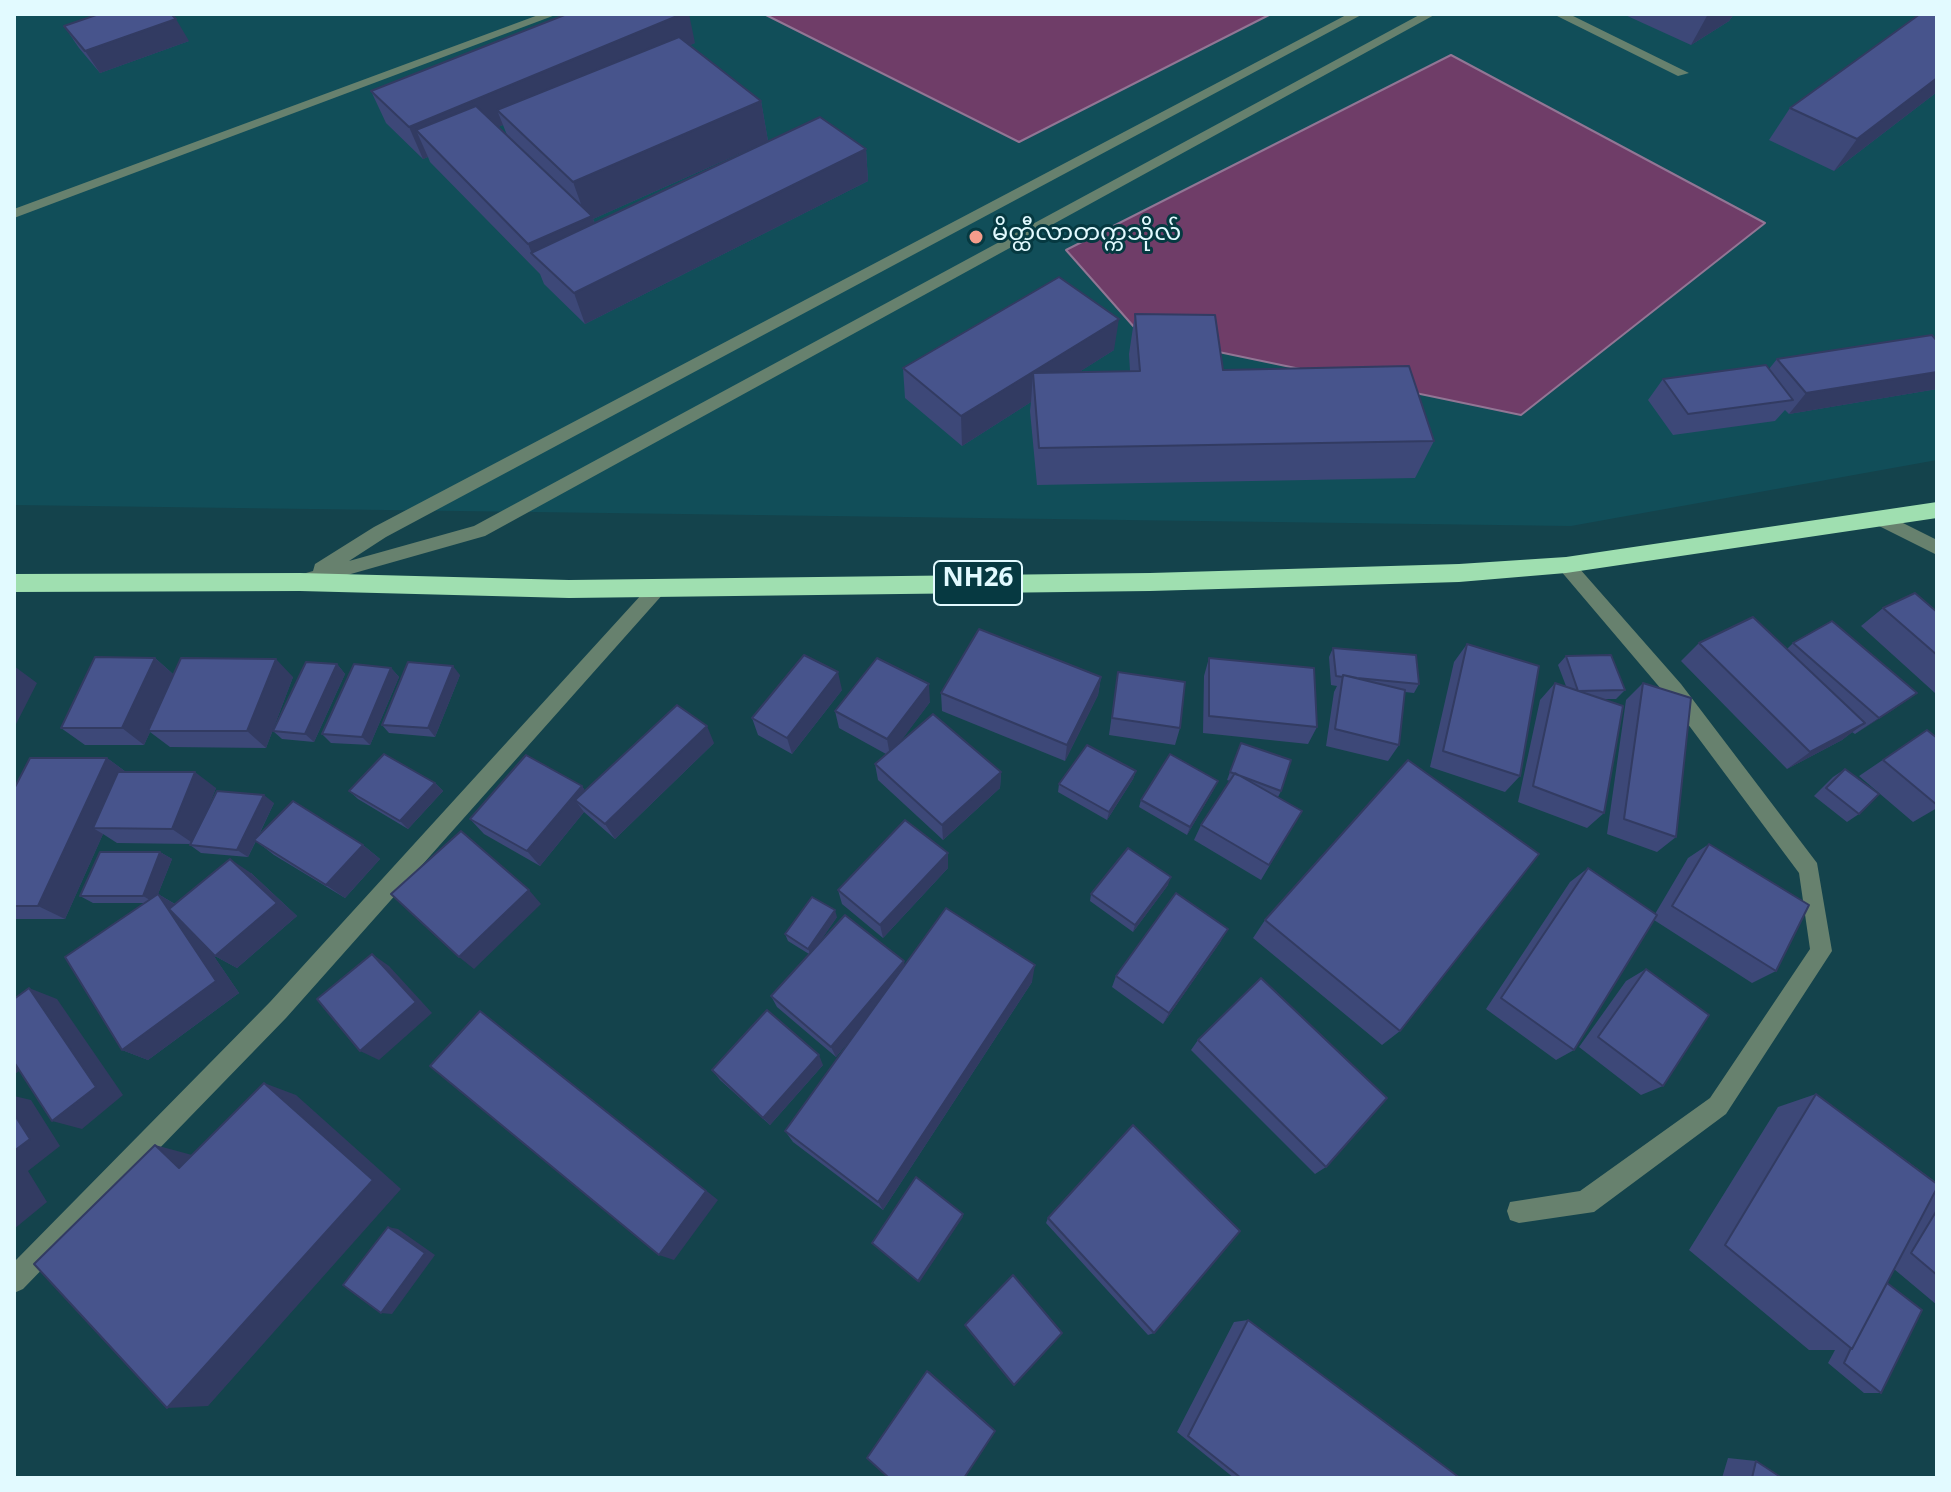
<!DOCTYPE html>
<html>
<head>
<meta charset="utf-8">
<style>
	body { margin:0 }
	#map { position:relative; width:1951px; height:1492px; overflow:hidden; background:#14434c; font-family:Georgia,serif }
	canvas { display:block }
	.frame { position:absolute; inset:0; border:16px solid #e2faff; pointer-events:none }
</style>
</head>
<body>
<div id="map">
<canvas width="1951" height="1492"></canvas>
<div class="frame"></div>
</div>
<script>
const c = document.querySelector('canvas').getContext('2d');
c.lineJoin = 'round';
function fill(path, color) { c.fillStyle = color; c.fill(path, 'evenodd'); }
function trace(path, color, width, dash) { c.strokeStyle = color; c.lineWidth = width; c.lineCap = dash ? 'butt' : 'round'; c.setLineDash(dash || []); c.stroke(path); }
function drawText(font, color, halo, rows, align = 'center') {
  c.font = font + ' Georgia,"Noto Sans Myanmar",serif'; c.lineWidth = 6; c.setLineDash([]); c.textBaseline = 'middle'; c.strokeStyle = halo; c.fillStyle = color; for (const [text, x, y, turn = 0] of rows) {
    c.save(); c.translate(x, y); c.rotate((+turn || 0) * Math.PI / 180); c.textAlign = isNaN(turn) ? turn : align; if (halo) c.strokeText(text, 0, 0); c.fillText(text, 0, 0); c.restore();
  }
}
fill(new Path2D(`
	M14,14h1923v446l-366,66 -1557,-21z`), '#114e59');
const water = new Path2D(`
	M764,14h507l-252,128z
	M1451,55l314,168 -244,192 -379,-79 -76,-86z`);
fill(water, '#6f3d68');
trace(water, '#927695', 2);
fill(new Path2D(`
	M541,14h17l-544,204v-9z
	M1348,14h15l-977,523 -37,24 125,-35 947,-512h15l-951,522 -180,51 -6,-2 -3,-5 3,-5 14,-4 2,-7 59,-37z
	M1553,14h16l120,59 -11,3z
	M1881,512l56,28v15l-62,-31 -3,-5 3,-5z
	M1566,558l6,2 109,124 136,179 15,88 -106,163 -132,98 -75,11 -9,-3 -3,-9 3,-9 70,-11 130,-93 100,-149 -11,-76 -132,-177 -107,-126 -3,-5z
	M658,581l6,2 3,5 -3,5 -378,425 -263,271 -9,4v-31l256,-260 382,-419z`), '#67816e');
fill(new Path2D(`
	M1937,502v16l-371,55 -107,9 -309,9 -581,7 -269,-7 -286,1v-18l286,-1 269,7 581,-7 309,-9 107,-7z`), '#9fdfb0');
fill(new Path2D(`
	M1623,14h111l-5,7 -38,24z
	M1937,14v78l-103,79 -65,-31 21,-32z
	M64,26l125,15 -89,32 -21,-25z
	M695,43l-5,2 71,56 7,40 -175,78 2,4 271,-74 2,32 -283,143 -41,-40 -4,-10 -110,-112 -2,-5 -5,2 -37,-36 -15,-32zM503,125l4,10 -9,-8z
	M1135,314l88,56 211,71 -19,37 -378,7 -7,-74 1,-9 -69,44 -57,-48 -2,-30 211,-18 -35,22 51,-1 -1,-17z
	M1937,341v48l-148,25 -4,-4 -10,11 -102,14 -25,-35 15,-21 106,-10 8,-10z
	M1883,608l54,4v80l-2,1 -74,-67z
	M1699,643l88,6 6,-6 124,50 -62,41 -3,-2 -10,8 -55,29 -106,-108z
	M1467,644l53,132 -15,16 -75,-25 24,-105z
	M1333,648l86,36 -5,9 -9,-1 -6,53 -11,16 -62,-15 8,-54 3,-6 -6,-1 -2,-28z
	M1566,656l59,34 -9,9h-13l1,114 -17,15 -69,-26 22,-102 15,-17 11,3 -8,-21z
	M155,658l18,16 120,3 -27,71 -96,-1 -20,-15 -6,13h-59l-24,-17z
	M1209,658l108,69 -9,17 -105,-11 1,-57z
	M337,664l8,10 -31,68 -32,-3 -9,-8z
	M391,668l8,9 -29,68 -39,-2 -9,-9z
	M1118,672l62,56 -5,17 -66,-10z
	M460,675l-25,62 -46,-4 -7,-8z
	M1101,677l-3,18 -33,66 -123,-50 -1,-18z
	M1643,683l33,154 -19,15 -50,-18 19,-134z
	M842,690l-50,64 -34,-19 -6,-17z
	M930,702l-31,41 102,29 -1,16 -57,52 -65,-60 -3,-16 11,-10 -47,-26 -4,-17z
	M1927,730l10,8v70l-24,14 -54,-46z
	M714,743l-99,96 -31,-27 -44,54 -56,-32 -14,-15 112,-33 3,5z
	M1241,743l40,48 -3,6 24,14 -41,69 -67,-40 7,-15 29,-44 -3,-1z
	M107,758l19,14 90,16 -11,27 69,-12 -16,34 105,8 17,14 -35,39 -71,-43 -18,-14 -8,16 -47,-4 -11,-8 1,-1 -74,-1 -14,-9 -38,85h-51v-130z
	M1845,769l14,45 -12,8 -33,-26 19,-19z
	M1136,771l-3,8 -26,41 -49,-28 1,-8z
	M435,783l8,8 -35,38 -50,-30 -9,-8z
	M1214,789l-27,46 -48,-28 2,-7z
	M1709,844l67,127 -24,12 -98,-63 -80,130 -18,10 -70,-51 84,-127 18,-14 67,46 33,-56z
	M160,852l12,7 -14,35 17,10 76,-31 46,43 -60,52 -22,-12 -4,-4 28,41 -91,67 -26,-10 22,-147h-51l-13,-7z
	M948,853v15l-65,70 -41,-34 -4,-14z
	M1168,885l-35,47 -43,-31 1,-7z
	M837,917l-19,27 86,17v5l128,16 -149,228 -90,-68 -8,-11 73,-101 -22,27 -59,-50 -6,-11 38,-42 -21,-13 -3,-7z
	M1265,920l135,111 -18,14 -129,-107z
	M1221,941l-58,83 -51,-37 4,-11z
	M1646,969l17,117 -22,9 -62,-48 47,-66z
	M1198,1040l128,127 -11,7 -124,-124z
	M823,1065l-53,60 -50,-45 -8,-10z
	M1816,1094l121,89v122l-43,-36 -7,14 -6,110h-17l-36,-30 7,-13h-26l-120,-100 89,-143z
	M1048,1218l106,115 -6,2 -102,-112z
	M1248,1320l212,158h-226l-57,-46 57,-110z
	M1728,1458l28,3 26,17h-60z`), '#3d4878');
fill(new Path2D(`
	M682,14h7l6,29 -185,79 -13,-12 6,15 -65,28 -22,-23 12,27 -5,2 -14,-32z
	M1708,14h26l-5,7 -38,24z
	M176,19l13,22 -89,32 -15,-22z
	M1937,78v14l-103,79 23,-32z
	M761,101l7,40 -175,78 10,28 -71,7 -4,-10 58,-26 -13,-36z
	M866,149l2,32 -283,143 -11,-31z
	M1119,319l-5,31 -79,50 -2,-27 -2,29 -69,44 -1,-30z
	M1937,372v17l-148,25 17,-21z
	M155,658l20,18 -27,55 2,1 -6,13 -22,-17z
	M276,659l17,18 -27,71 -19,-17z
	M337,664l8,10 -31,68 -9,-8z
	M14,666l23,17 -23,45z
	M453,666l7,9 -25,62 -7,-9z
	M391,668l8,9 -29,68 -8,-8z
	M838,672l4,18 -50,64 -5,-16z
	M1101,677l-3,18 -33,66 2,-16z
	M929,684l1,18 -40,54 -3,-17z
	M1917,693l-24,17 -38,24 24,-16z
	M1865,723l-23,17 -55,29 23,-17z
	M707,726l7,17 -99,96 -10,-15z
	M107,758l23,17 -37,53 10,6 -38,85 -27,-13z
	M1136,771l-3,8 -26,41 2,-8z
	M195,772l21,16 -22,56 -22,-15z
	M1001,772l-1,16 -57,52 -1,-15z
	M1218,781l-4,8 -27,46 3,-8z
	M435,783l8,8 -35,38 -8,-8z
	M582,786l10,16 -17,-2 9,12 -44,54 -13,-15z
	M264,795l10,8 -26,54 -11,-7z
	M363,845l17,14 -35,39 -19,-13z
	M160,852l12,7 -14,35 23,14 58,85 -91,67 -26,-10 33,-147 -12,-7z
	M948,853v15l-65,70 -3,-13z
	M230,859l21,14 46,43 -60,52 -22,-12z
	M1171,877l-3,8 -35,47 2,-7z
	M529,890l12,14 -67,65 -15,-12z
	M835,910l2,7 -26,38 -3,-6z
	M1228,929l-7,12 -58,83 6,-11z
	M372,954l17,12 43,47 -53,47 -19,-9z
	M904,961l2,12 -70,84 -5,-10z
	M1035,965l-3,17 -149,228 -5,-8z
	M29,988l28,11 66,96 -41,34 -30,-8z
	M480,1011l21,16 217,173 -44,60 -15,-5z
	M819,1055l4,10 -53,60 -7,-7z
	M14,1063l5,8 -5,4z
	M264,1083l32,12 105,94 -193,217 -41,2z
	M14,1096l17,4 29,46 -32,25 19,31 -33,27z
	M155,1145l37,10 -13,13z
	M963,1214v3l-44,66 -1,-2z
	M388,1227l10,2 37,26 -43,59 -11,-1z
	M927,1371h2l65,58 1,2z`), '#323b62');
const building = new Path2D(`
	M99,14h72l5,5 -91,32 -21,-25z
	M567,14h115l-273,113 -38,-36z
	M1920,14h17v64l-80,61 -67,-31z
	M679,37l82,64 -188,81 -76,-72z
	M476,106l116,110 -64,28 -112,-114z
	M820,117l46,32 -292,144 -43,-40z
	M1059,277l60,42 -158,97 -58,-48z
	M1135,314l80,1 8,55 186,-4 25,75 -395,7 -6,-75 107,-2z
	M1932,335l5,6v31l-131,21 -29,-34z
	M1766,365l27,35 -105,14 -25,-35z
	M1915,593l22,19v43l-54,-47z
	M1753,617l112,106 -55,29 -111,-109z
	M1832,621l85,72 -38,25 -86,-75z
	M979,629l122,48 -34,68 -126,-52z
	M1467,644l72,22 -19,110 -77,-25z
	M1333,648l83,7 3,29 -62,-6 -14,-3v2l-7,-1z
	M804,655l34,17 -51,66 -35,-20z
	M1611,655l14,35 -47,1 -12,-35z
	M95,657l60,1 -33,70h-61z
	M181,658l95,1 -29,72h-99z
	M877,658l52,26 -42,55 -52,-28z
	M1209,658l105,10 3,59 -108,-11z
	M306,662l31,2 -32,70 -32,-3z
	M408,662l45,4 -25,62 -46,-3z
	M354,664l37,4 -29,69 -40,-3z
	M1118,672l67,10 -5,46 -68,-10z
	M1343,675l62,15 -6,55 -64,-16z
	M1555,683l68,23 -19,107 -71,-27z
	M1643,683l48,15 -15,139 -52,-18z
	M677,705l30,21 -102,98 -30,-24z
	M933,714l68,58 -59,53 -67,-61z
	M1927,730l10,8v67l-54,-45z
	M1241,743l50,17 -10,31 -51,-19z
	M1087,745l49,26 -27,41 -50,-28z
	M384,754l51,29 -35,38 -51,-30z
	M1170,754l48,27 -28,46 -49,-27z
	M526,755l56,31 -55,65 -57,-32z
	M30,758h77l-69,148h-24v-117z
	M1408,760l131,94 -139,177 -135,-111z
	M1845,769l34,25 -20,20 -33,-26z
	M118,772h77l-23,57 -79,-1z
	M1235,773l67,38 -33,54 -68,-40z
	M217,791l47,4 -27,55 -47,-5z
	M293,801l70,44 -37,40 -72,-45z
	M905,820l43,33 -68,72 -42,-35z
	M461,831l68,59 -70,67 -68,-63z
	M1709,844l100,61 -33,66 -104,-65z
	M1128,848l43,29 -36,48 -44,-31z
	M100,852h60l-17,44h-63z
	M230,859l47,44 -62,53 -46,-47z
	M1588,868l69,47 -83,135 -73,-52z
	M1176,893l52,36 -59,84 -53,-37z
	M158,894l58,87 -94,69 -57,-93z
	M812,897l23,13 -27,39 -23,-15z
	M946,908l89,57 -157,237 -93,-71z
	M845,915l59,46 -73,86 -60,-51z
	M372,954l44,48 -56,49 -43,-52z
	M1646,969l63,46 -46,71 -65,-49z
	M1261,978l126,120 -61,69 -128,-127z
	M29,988l67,99 -44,34 -38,-59v-63z
	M767,1010l52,45 -56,63 -51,-48z
	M480,1011l226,180 -47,64 -229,-189z
	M264,1083l109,97 -206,228 -133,-144 121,-119 24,23z
	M1816,1094l121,90v4l-85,161 -127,-104z
	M14,1114l16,25 -16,12z
	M1133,1125l107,106 -86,102 -106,-115z
	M916,1177l47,37 -45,67 -46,-38z
	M1937,1210v65l-26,-22z
	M388,1227l37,26 -44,60 -38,-28z
	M1013,1275l49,58 -48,52 -49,-60z
	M1887,1283l35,27 -41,83 -37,-30 7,-15 1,1z
	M1248,1320l212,158h-219l-53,-42z
	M927,1371l68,60 -31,47h-75l-22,-20z
	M1756,1461l26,17h-30z`);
fill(building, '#47548c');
trace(building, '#323b62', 2);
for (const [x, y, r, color] of [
	[976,237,8,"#f49d8b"]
]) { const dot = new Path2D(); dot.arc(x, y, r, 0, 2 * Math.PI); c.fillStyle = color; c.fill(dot); trace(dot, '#063941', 3); }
drawText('24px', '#e2faff', '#063941', [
	["မိတ္ထီလာတက္ကသိုလ်",992,237]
], 'left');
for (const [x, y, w] of [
	[978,583,88]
]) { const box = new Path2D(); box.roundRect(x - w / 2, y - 22, w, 44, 6); c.fillStyle = '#063941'; c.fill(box); trace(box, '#e2faff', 2); }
drawText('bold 26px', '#e2faff', null, [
	["NH26",978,583]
]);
</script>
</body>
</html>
